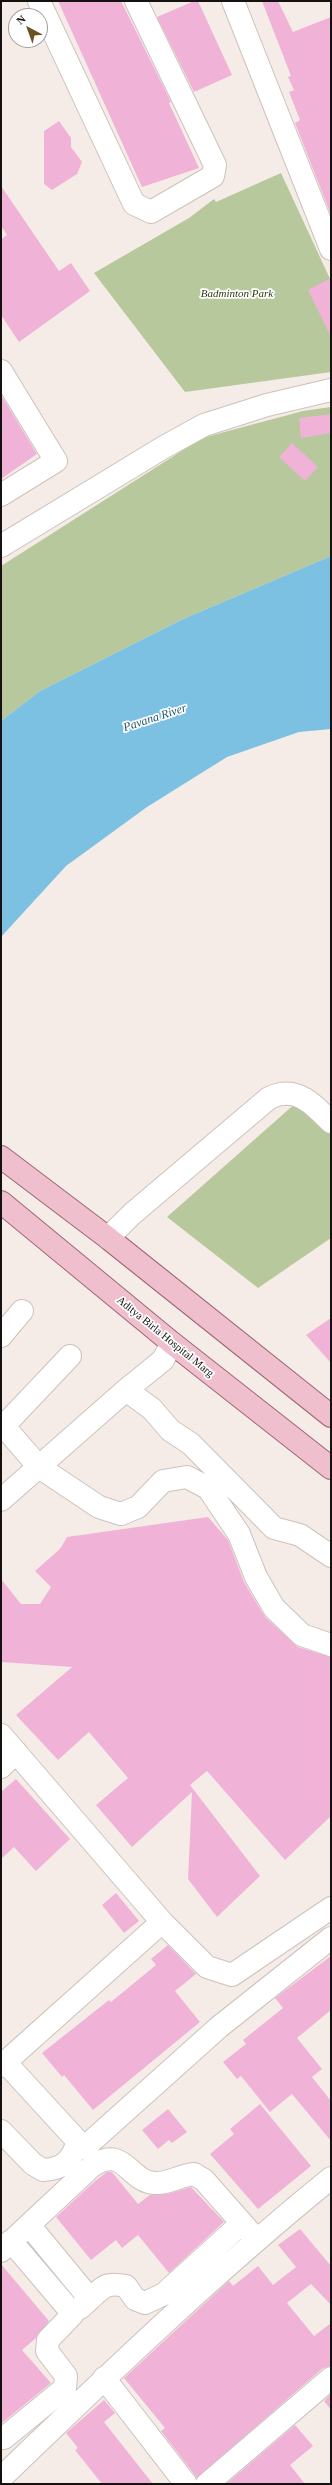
<!DOCTYPE html>
<html>
<head>
<meta charset="utf-8">
<style>
	body { margin:0 }
	#map { position:relative; width:332px; height:2485px; overflow:hidden; background:#f6ece7; font-family:"Times New Roman",serif }
	canvas { display:block }
	.frame { position:absolute; inset:0; border:2px solid #151110; pointer-events:none }
	.north { position:absolute; left:8px; top:8px; width:40px; height:40px; box-sizing:border-box; background:#fff; border:1px solid #a1a09f; border-radius:50%; rotate:319deg; font-size:11px; font-weight:700; line-height:16px; text-align:center; color:#151110 }
	.north::after { content:''; display:block; margin:auto; width:14px; height:18px; background:#6a5222; clip-path:polygon(50% 0,100% 100%,50% 72%,0 100%) }
</style>
</head>
<body>
<div id="map">
<canvas width="332" height="2485"></canvas>
<div class="frame"></div>
<div class="north">N</div>
</div>
<script>
const c = document.querySelector('canvas').getContext('2d');
c.lineJoin = 'round';
function fill(path, color) { c.fillStyle = color; c.fill(path, 'evenodd'); }
function trace(path, color, width, dash) { c.strokeStyle = color; c.lineWidth = width; c.lineCap = dash ? 'butt' : 'round'; c.setLineDash(dash || []); c.stroke(path); }
function drawText(font, color, halo, rows, align = 'center') {
  c.font = font + ' "Times New Roman",serif'; c.lineWidth = 3.5; c.setLineDash([]); c.textBaseline = 'middle'; c.strokeStyle = halo; c.fillStyle = color; for (const [text, x, y, turn = 0] of rows) {
    c.save(); c.translate(x, y); c.rotate((+turn || 0) * Math.PI / 180); c.textAlign = isNaN(turn) ? turn : align; if (halo) c.strokeText(text, 0, 0); c.fillText(text, 0, 0); c.restore();
  }
}
fill(new Path2D(`
	M281,173l50,108v91l-146,20 -91,-119 95,-55 25,-19 2,3z
	M331,407v149l-148,63 -143,72 -39,30v-155l201,-128 101,-27z
	M306,1094l25,26v118l-73,50 -91,-71z`), '#b7c89c');
fill(new Path2D(`
	M331,556v173l-32,3 -72,25 -80,50 -81,59 -65,71v-216l39,-30 143,-72z`), '#7dc1e2');
fill(new Path2D(`
	M58,1h63l50,101 -2,1 30,65 -57,19z
	M194,1h4l34,74 -38,17 -37,-75z
	M262,1h16l15,31 38,-15v198l-36,-92 5,-3 -11,-28 5,-2 -6,-13 3,-1z
	M59,121l12,17v9l11,15 -5,12 -25,16 -8,-6v-53z
	M1,186l58,85 12,-8 19,28 -71,51 -18,-27v-76l6,-4 -6,-9z
	M331,278v59l-23,-47z
	M1,395l36,59 -36,25z
	M331,414v19l-30,5 -2,-20z
	M292,443l26,24 -13,14 -26,-24z
	M331,1318v45l-25,-28z
	M208,1517l20,23 16,42 21,35 33,30 33,10v159l-46,44 -78,-89 -17,14 70,91 -43,41 -29,-38 4,-87 -60,55 -36,-42 32,-27 -39,-46 -31,28 -42,-45 56,-48 -71,-5v-83l20,25h19l11,-17 -16,-16 25,-22 7,-12z
	M16,1779l54,60 -34,32 -22,-24 -13,12v-67z
	M116,1893l23,28 -15,12 -22,-28z
	M168,1945l28,29 -21,17 25,31 -107,88 -29,-35 -2,2 -20,-24 67,-53 2,2 45,-37 -5,-6z
	M331,1956v54l-34,28 25,31 -10,8 19,24v40l-39,-47 -22,18 -29,-36 -4,3 -14,-17 23,-18 -3,-4 40,-32 -8,-10z
	M260,2104l51,62 -53,43 -48,-55 24,-20 -4,-5z
	M168,2109l19,23 -15,11 -3,-3 -11,9 -16,-19z
	M107,2172h5l26,32 12,-9 17,-1 24,-7 33,35 -55,51 -31,-38 -16,13 -6,-8 -25,20 -35,-43 39,-36z
	M300,2229l31,37v39l-20,-21 -24,19 27,33 17,-13v43l-8,2 -126,110 -36,-47 4,-3 -41,-50 105,-97 4,5 25,-20 15,19 23,-18 -18,-22z
	M1,2264l48,57 -13,17 -14,12 29,33 -49,40z
	M331,2394v16l-7,-9z
	M104,2400l11,13 -11,9 49,62h-51l-27,-34 3,-2 -12,-15z
	M295,2425l18,21 -23,19 15,19h-79z`), '#f0b3d7');
const minor = new Path2D(`
	M39,1l95,203 17,8 62,-36 2,-11 -79,-164
	M233,1l98,248
	M1,371l55,90 -55,34
	M1,546l163,-99 40,-22 63,-20 64,-15
	M108,1238l24,-24 137,-116c27,-13 43,5 62,24
	M1,1336l21,-25
	M126,1390l26,19 18,21 21,14 83,84 26,7 31,21
	M1,1423l38,44 60,40 22,7 17,-7 25,-26 24,-4 21,11 31,46 17,43 18,31 28,27 29,10
	M1,1429l69,-73
	M1,1500l125,-110 37,-30 9,-17
	M1,1735l161,187 45,45 25,8 99,-67
	M1,1767l15,-15
	M5,2062l79,86 135,-121 112,-89
	M1,2066l161,-144
	M1,2131l32,33 10,6c21,-1 29,-10 35,-29
	M29,2225l61,74 -10,9
	M1,2251l91,-85c33,-22 36,16 63,17 13,1 26,-8 39,-9l10,6 52,59
	M90,2299c14,-13 16,-17 36,-13l9,13 10,4 19,-9 78,-71
	M104,2378l82,106
	M1,2438h3l61,-50 1,-12 -19,-25 1,-11 25,-26 -62,-73
	M1,2478c107,-103 214,-206 330,-300
	M207,2484l124,-106`);
const major = new Path2D(`
	M1,1157l107,81 223,178
	M1,1202l171,141 159,125`);
trace(minor, '#ccc2bd', 24);
trace(major, '#9d6675', 24);
trace(minor, '#fff', 22);
trace(major, '#f0bfcd', 22);
drawText('italic 11px', '#2d3b0f', '#fff', [
	["Badminton Park",237,294]
]);
drawText('11px', '#151110', '#fff', [
	["Aditya Birla Hospital Marg",165,1337,39]
]);
drawText('italic 12px', '#1f556d', '#fff', [
	["Pavana River",155,718,-18]
]);
</script>
</body>
</html>
